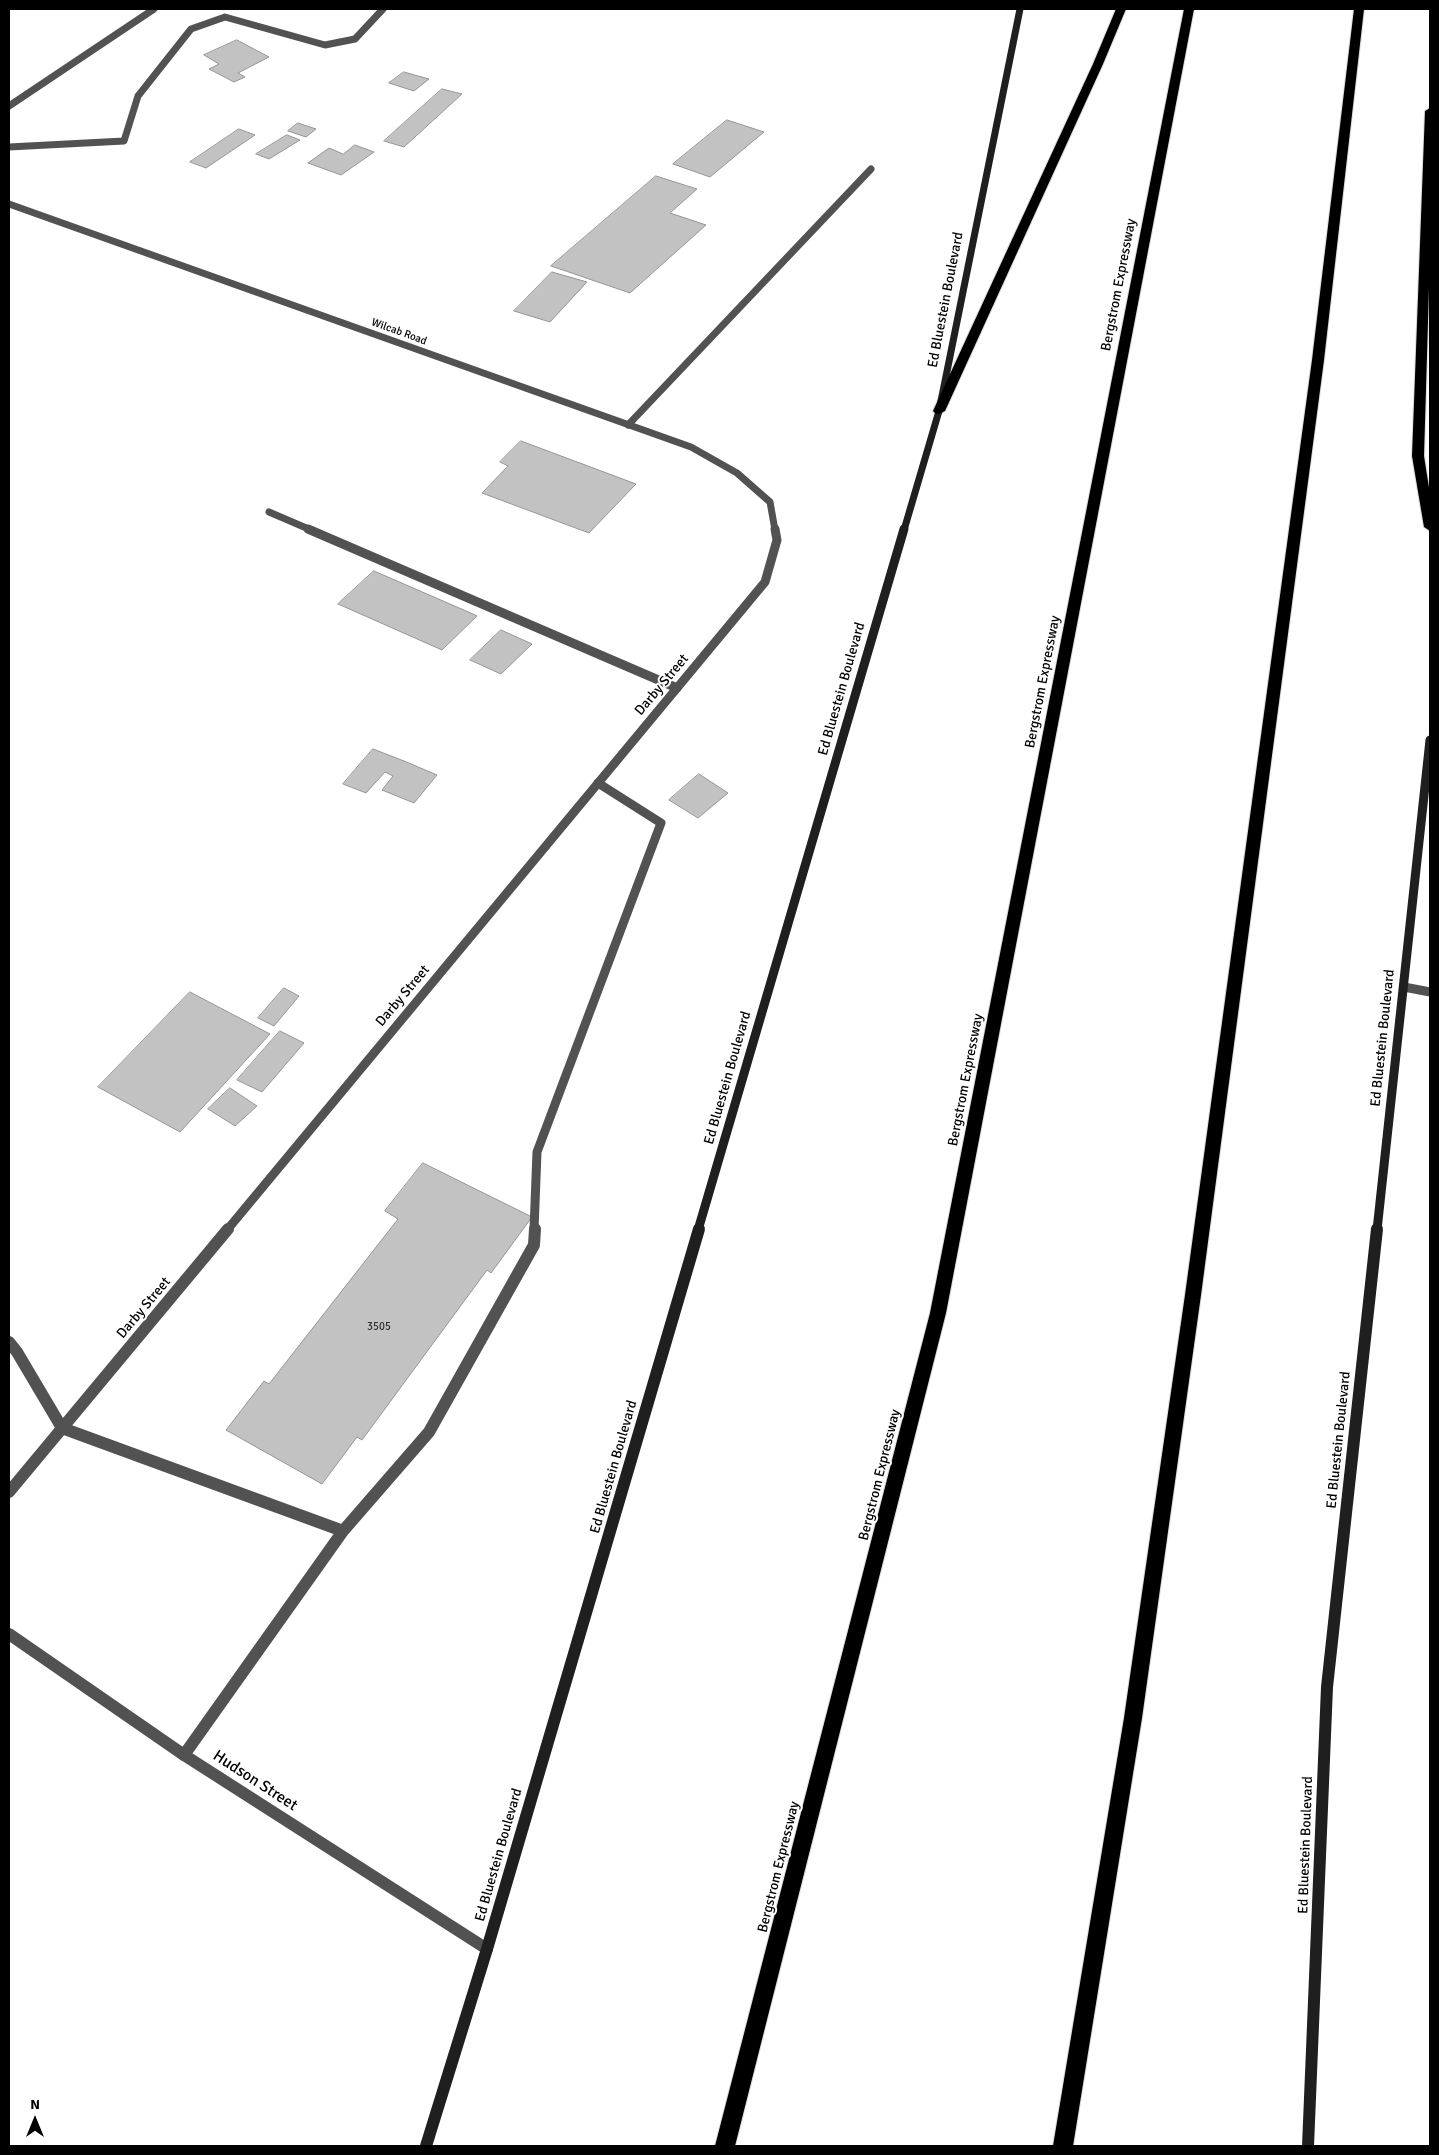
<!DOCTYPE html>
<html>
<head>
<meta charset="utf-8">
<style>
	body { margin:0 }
	#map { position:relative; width:1439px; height:2155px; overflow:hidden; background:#fff; font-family:Signika,sans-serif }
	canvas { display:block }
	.frame { position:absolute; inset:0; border:10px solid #000; pointer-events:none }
	.north { position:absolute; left:10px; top:2095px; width:50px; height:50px; -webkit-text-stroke:4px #fff; paint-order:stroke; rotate:0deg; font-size:14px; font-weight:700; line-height:20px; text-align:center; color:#000 }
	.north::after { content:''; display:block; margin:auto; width:18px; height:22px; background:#000; clip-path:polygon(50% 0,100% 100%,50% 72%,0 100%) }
</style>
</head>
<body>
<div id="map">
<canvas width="1439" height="2155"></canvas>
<div class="frame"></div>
<div class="north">N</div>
</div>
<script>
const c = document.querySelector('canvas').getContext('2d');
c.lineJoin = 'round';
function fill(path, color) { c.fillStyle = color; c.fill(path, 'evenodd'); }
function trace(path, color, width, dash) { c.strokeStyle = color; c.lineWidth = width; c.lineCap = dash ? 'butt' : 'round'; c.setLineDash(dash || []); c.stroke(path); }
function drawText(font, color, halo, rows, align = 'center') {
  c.font = font + ' Signika,sans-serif'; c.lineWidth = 4; c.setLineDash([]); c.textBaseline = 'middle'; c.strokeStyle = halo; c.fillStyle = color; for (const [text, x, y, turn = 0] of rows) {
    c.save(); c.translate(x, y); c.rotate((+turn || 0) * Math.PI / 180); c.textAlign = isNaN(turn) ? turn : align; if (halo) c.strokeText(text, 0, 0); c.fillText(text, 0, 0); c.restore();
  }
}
const building = new Path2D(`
	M237,40l32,17 -31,16 7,4 -11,5 -25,-13 10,-5 -15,-9z
	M404,72l25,7 -15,12 -25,-8z
	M442,89l20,5 -58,53 -20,-6z
	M727,120l37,12 -54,45 -37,-13z
	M298,123l18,6 -10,8 -18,-6z
	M239,129l16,6 -49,33 -16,-6z
	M287,135l13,5 -31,19 -13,-5z
	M355,145l19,7 -33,23 -33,-12 21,-15 14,6z
	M656,176l41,13 -27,24 36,12 -76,68 -79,-27z
	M552,272l35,10 -37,40 -36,-11z
	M521,441l115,43 -47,49 -107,-40 26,-27 -8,-4z
	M374,571l99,43 4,2 -35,34 -104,-46z
	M501,630l31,14 -31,30 -31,-14z
	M373,749l31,12 33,14 -23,28 -32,-13 11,-14 -8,-4 -19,21 -23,-9z
	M699,774l29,19 -30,25 -29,-18z
	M284,988l15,8 -25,30 -16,-8z
	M190,992l80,42 -90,98 -82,-45z
	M280,1031l24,12 -42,49 -25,-12z
	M230,1088l27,18 -22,20 -27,-17z
	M423,1163l109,54 -41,56 -4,-3 -125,170 -5,-3 -35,47 -96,-54 38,-49 5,3 129,-165 -13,-8z`);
fill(building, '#c2c2c2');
trace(building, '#969696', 1);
const motorway = new Path2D(`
	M1116,9h10l-23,55 -158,347 -6,3 -4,-1 -2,-2 160,-347z
	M1184,9h10l-248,1304 -211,833h-20l215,-833z
	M1354,9h10l-40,351 -123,935 -59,423 -69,428h-20l71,-428 61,-423 127,-935z
	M1430,108v146l-6,202 6,38v37l-6,-4 -12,-71 13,-345z`);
trace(motorway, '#dbdbdb', 2);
trace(new Path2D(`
	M9,106l145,-97
	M9,147l115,-6 14,-45 53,-67 34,-12 100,28 30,-6 28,-30
	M628,425l243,-256
	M269,512l42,18`), '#525252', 7);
trace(new Path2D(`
	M308,529l369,159
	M534,1230l3,-78 124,-329 -63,-40`), '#525252', 9);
trace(new Path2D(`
	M9,1342l8,10 45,76 281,103 86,-99 105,-187 1,-16
	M184,1755l159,-224`), '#525252', 12);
trace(new Path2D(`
	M9,204l682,243 46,26 33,29 5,28`), '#525252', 7);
trace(new Path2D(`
	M1404,987l26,5
	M227,1230l538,-648 12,-42 -2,-11`), '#525252', 9);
trace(new Path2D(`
	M9,1492l219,-263
	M9,1634l175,121 303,194`), '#525252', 12);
trace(new Path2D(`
	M904,530l35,-119 81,-402`), '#1f1f1f', 7);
trace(new Path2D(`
	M698,1230l206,-701
	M1377,1230l53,-490`), '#1f1f1f', 9);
trace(new Path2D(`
	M426,2146l61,-197 212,-720
	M1308,2146l19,-459 50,-458`), '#1f1f1f', 12);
fill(motorway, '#000');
drawText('11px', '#000', '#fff', [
	["Wilcab Road",399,332,20]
]);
drawText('11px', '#303030', null, [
	["3505",379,1327]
]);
drawText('14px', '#000', '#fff', [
	["Bergstrom Expressway",1119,285,-79],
	["Ed Bluestein Boulevard",946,300,-79],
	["Bergstrom Expressway",1043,682,-79],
	["Darby Street",662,685,-50],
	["Ed Bluestein Boulevard",842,689,-74],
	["Darby Street",403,996,-50],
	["Ed Bluestein Boulevard",1383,1038,-84],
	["Ed Bluestein Boulevard",728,1078,-74],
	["Bergstrom Expressway",966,1080,-79],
	["Darby Street",144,1308,-50],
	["Ed Bluestein Boulevard",1339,1440,-84],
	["Ed Bluestein Boulevard",614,1467,-74],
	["Bergstrom Expressway",880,1475,-76],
	["Ed Bluestein Boulevard",1306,1845,-88],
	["Ed Bluestein Boulevard",499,1855,-74],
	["Bergstrom Expressway",779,1867,-76]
]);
drawText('16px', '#000', '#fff', [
	["Hudson Street",255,1781,33]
]);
</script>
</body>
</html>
